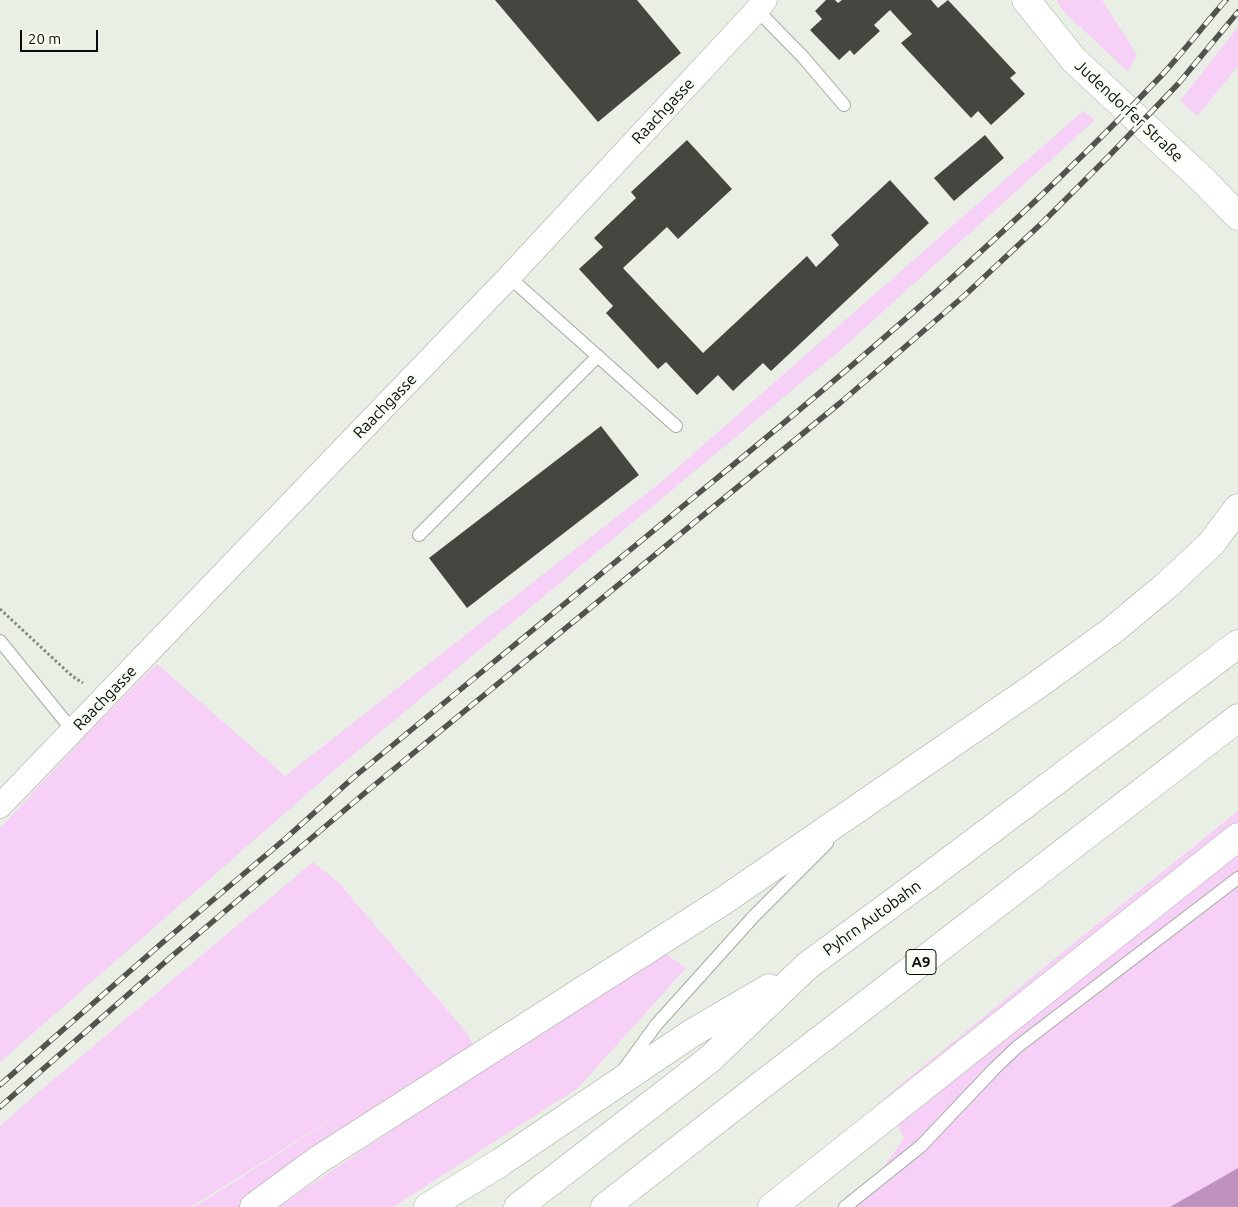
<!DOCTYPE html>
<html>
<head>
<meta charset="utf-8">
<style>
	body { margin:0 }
	#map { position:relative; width:1238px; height:1207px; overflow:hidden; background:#eaefe6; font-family:Ubuntu,sans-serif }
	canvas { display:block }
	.scale { position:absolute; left:20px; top:30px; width:78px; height:22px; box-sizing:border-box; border:2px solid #0a0c09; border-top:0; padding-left:6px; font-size:15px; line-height:18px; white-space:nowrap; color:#0a0c09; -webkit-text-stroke:4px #f7fdf3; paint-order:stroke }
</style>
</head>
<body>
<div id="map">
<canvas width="1238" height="1207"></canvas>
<div class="scale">20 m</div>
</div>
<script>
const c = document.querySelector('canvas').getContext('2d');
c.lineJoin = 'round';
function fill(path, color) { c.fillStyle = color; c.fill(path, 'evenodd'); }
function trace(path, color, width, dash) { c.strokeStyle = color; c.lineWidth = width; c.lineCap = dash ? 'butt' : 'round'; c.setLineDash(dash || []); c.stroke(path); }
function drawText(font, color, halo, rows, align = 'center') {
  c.font = font + ' Ubuntu,sans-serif'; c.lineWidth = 5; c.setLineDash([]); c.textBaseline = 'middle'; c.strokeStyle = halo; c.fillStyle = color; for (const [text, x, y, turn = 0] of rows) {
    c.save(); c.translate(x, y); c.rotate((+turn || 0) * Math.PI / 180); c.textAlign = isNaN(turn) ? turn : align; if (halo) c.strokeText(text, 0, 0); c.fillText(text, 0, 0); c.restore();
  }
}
fill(new Path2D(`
	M1057,0h45l35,55 -9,17 -66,-62z
	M1238,27v39l-41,50 -17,-15z
	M1083,111l12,9 -258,233 -506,420 -331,289v-234l91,-98 66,-66 128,112 375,-293z
	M1238,811v357l-68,39h-314l48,-69 -21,-39 196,-160z
	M313,862l24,19 130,152 7,13 -235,161h-44l184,-118 -188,118h-191v-81l41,-36z
	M663,952l23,16 -108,120 -185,119h-115l266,-179z`), '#f6d0f6');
fill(new Path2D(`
	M1238,1168v39h-68z`), '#bf91bf');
fill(new Path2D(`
	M495,0h142l44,53 -83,69z
	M826,0h9l3,3 4,-3h89l7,8 10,-8 68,73 -6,5 15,16 -34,31 -13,-14 -7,7 -70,-75 11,-9 -22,-24 -16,15 6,6 -26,24 -4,-5 -11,10 -29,-30 12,-11 -7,-8z
	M985,135l19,23 -50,43 -20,-23z
	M687,140l45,49 -54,50 -11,-12 -44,41 80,85 104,-97 9,11 23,-22 -8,-10 59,-55 39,43 -158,148 -8,-8 -30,28 -15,-16 -21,20 -31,-33 -8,7 -52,-56 7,-7 -34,-37 24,-22 -9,-9 42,-40 -5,-6z
	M601,426l38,49 -172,133 -38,-50z`), '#43473f');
const lane = new Path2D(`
	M757,10l46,47 41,48
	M509,277l167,149
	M419,535l179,-179
	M0,641l73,90
	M624,1069l32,-44 98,-109 73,-73
	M845,1207l76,-61 73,-77 23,-22 221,-169`);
const street = new Path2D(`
	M0,806l509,-529 248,-267 8,-10`);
const secondary = new Path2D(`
	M1026,0l48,60 130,121 34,35
	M254,1207l64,-47 405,-259 317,-218 73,-53 54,-45 44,-41 27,-36
	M772,1207l466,-370`);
const highway = new Path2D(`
	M428,1207l73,-45 191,-129 77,-45
	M518,1207l192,-148 97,-93 129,-95 302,-227
	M605,1207l145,-113 488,-376`);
trace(lane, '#a5aaa1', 14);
trace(street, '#a5aaa1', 25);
trace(secondary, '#a5aaa1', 29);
trace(highway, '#a5aaa1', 29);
trace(new Path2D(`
	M0,609l72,67 11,7`), '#848882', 3, [2.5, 2.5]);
trace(lane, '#fff', 12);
trace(street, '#fff', 24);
trace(secondary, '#fff', 28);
trace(highway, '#fff', 28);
const rail = new Path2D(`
	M0,1085l162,-142 123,-104 69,-62c113,-93 227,-186 340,-280 163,-133 322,-269 467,-421 22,-24 43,-51 65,-76
	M0,1107l172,-151 194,-164 474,-389 124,-107 79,-74 65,-65 70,-73 60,-72`);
trace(rail, '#50534e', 5.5);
trace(rail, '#f7fdf3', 4, [11]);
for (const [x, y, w] of [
	[921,962,30]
]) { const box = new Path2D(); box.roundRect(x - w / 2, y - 12.5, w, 25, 4); c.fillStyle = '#f7fdf3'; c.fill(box); trace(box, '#0a0c09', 1); }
drawText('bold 15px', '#0a0c09', null, [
	["A9",921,962]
]);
drawText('16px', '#0a0c09', '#f7fdf3', [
	["Raachgasse",663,111,-47],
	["Judendorfer Straße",1129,111,43],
	["Raachgasse",385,406,-46],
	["Raachgasse",105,698,-46],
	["Pyhrn Autobahn",872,918,-36]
]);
</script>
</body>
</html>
